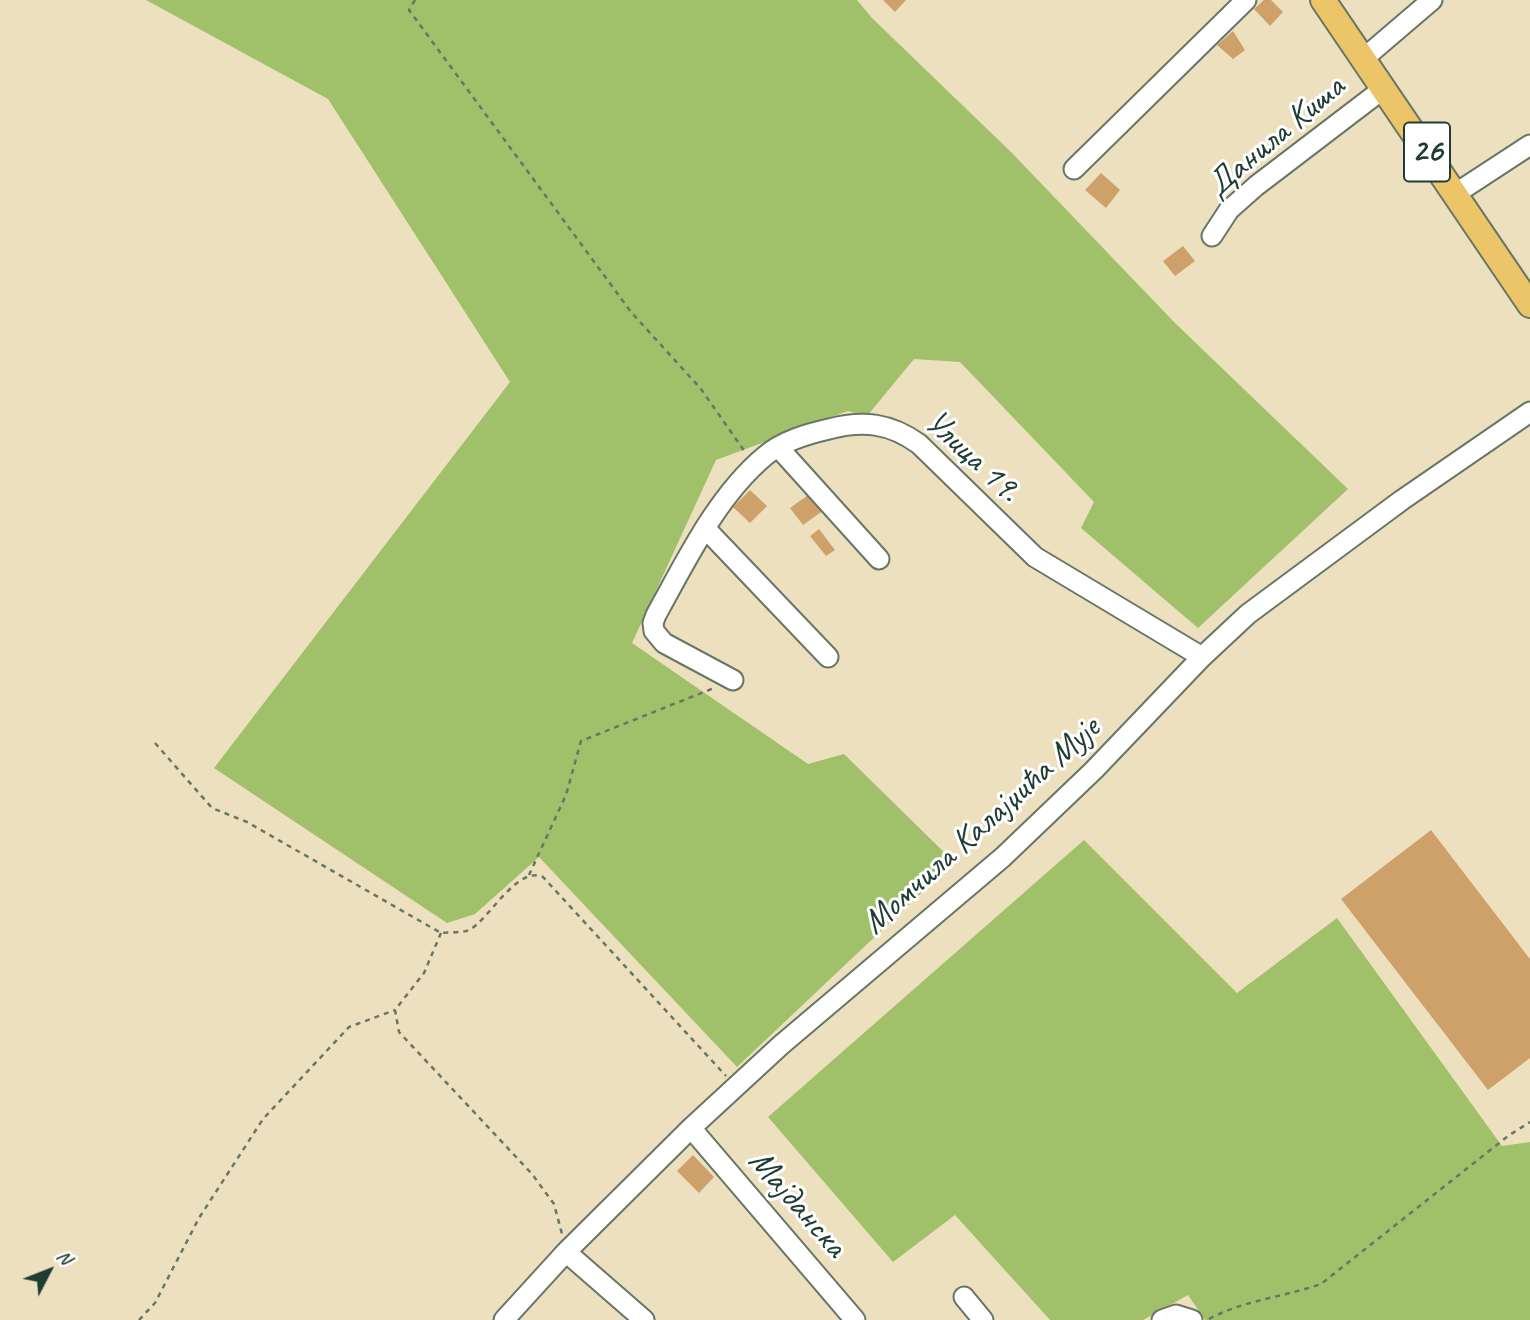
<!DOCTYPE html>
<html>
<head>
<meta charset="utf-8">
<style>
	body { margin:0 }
	#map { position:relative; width:1530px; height:1320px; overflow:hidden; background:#ede0bf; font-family:Caveat,sans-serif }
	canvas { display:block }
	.north { position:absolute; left:14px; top:1236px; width:70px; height:70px; -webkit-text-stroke:5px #fff; paint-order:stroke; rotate:48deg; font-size:19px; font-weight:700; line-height:28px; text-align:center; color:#1f3d34 }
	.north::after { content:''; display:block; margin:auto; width:24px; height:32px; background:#1f3d34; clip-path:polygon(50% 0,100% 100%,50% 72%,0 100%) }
</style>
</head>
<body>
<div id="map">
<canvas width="1530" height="1320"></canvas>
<div class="north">N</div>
</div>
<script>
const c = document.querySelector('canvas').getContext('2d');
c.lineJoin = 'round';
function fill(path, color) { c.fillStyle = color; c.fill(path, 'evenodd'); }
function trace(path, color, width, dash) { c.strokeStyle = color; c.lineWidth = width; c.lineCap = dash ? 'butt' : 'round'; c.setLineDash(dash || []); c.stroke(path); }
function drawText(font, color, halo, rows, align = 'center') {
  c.font = font + ' Caveat,sans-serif'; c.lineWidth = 6; c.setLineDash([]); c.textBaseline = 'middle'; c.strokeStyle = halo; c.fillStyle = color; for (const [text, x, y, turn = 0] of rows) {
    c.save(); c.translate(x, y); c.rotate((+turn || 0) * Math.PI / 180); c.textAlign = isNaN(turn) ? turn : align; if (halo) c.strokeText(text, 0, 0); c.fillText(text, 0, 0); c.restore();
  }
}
fill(new Path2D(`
	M146,0h711l15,18 139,134 164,171 173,166 -150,139 -117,-100 13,-26 -134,-140 -46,-3 -47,57 -19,-5 -132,49 -84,183 176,121 36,-10 110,108 -217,205 -198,-210 -64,57 -28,9 -233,-155 296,-386 -182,-283z
	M1084,840l153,153 100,-75 165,228 28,-4v178h-325l-17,-25 -45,25h-93l-95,-105 -62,47 -125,-145z`), '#a0c16a');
fill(new Path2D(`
	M883,0h23l-11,12z
	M1264,0h7l12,12 -13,14 -16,-17z
	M1233,31l12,19 -12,9 -16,-14z
	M1101,173l19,17 -14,18 -21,-18z
	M1183,246l12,15 -20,15 -12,-15z
	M750,490l17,16 -17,17 -17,-16z
	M811,493l13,17 -21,15 -13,-17z
	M819,529l16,21 -9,6 -16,-20z
	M1431,830l99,129v99l-42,32 -147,-191z
	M693,1155l21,22 -15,16 -22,-22z`), '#cfa16a');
const minor = new Path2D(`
	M1363,59l69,-59
	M1074,169l172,-169
	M1455,194l75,-49
	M1212,236l17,-26 27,-24 127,-97
	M778,447l101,112
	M705,528l123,129
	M733,680l-69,-37 -10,-12 -1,-8 3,-8c30,-54 61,-119 109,-159 17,-15 42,-22 64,-27 34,-9 61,-6 90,15l116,113 167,100
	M691,1128l164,192
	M566,1252l78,68
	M964,1297l19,23
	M504,1320l62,-68 125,-124 90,-83 222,-188 91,-87 108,-113 46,-43 154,-114 128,-88
	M1162,1320l14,-5 16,5`);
const major = new Path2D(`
	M1323,0l207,305`);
trace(minor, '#677665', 23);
trace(major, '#677665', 28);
trace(new Path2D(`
	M415,0l-6,10 222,302 70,77 44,63
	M155,743l57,65 35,14 194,111c8,-1 21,0 28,-3 20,-10 48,-65 74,-53l183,199
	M529,875l37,-80 15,-54 133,-53
	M441,933l-17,40 -29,37 4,22 133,142 22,30 8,30
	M1209,1319c35,-19 75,-22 112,-35l187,-148 22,-14
	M139,1320l16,-17 44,-85 64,-99 86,-92 46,-17`), '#677665', 2.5, [5, 5]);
trace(minor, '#fff', 19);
trace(major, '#edc569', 24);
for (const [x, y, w] of [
	[1427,152,46]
]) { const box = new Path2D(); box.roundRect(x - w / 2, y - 29.5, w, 59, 5); c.fillStyle = '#fff'; c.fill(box); trace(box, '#1f3d34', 2); }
drawText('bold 33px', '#1f3d34', null, [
	["26",1427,152]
]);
drawText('35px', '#1f3d34', '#fff', [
	["Данила Киша",1276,137,-40],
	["Улица 19.",972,457,43],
	["Момчила Калајџића Мује",982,826,-42],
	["Мајданска",797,1204,49]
]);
</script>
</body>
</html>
